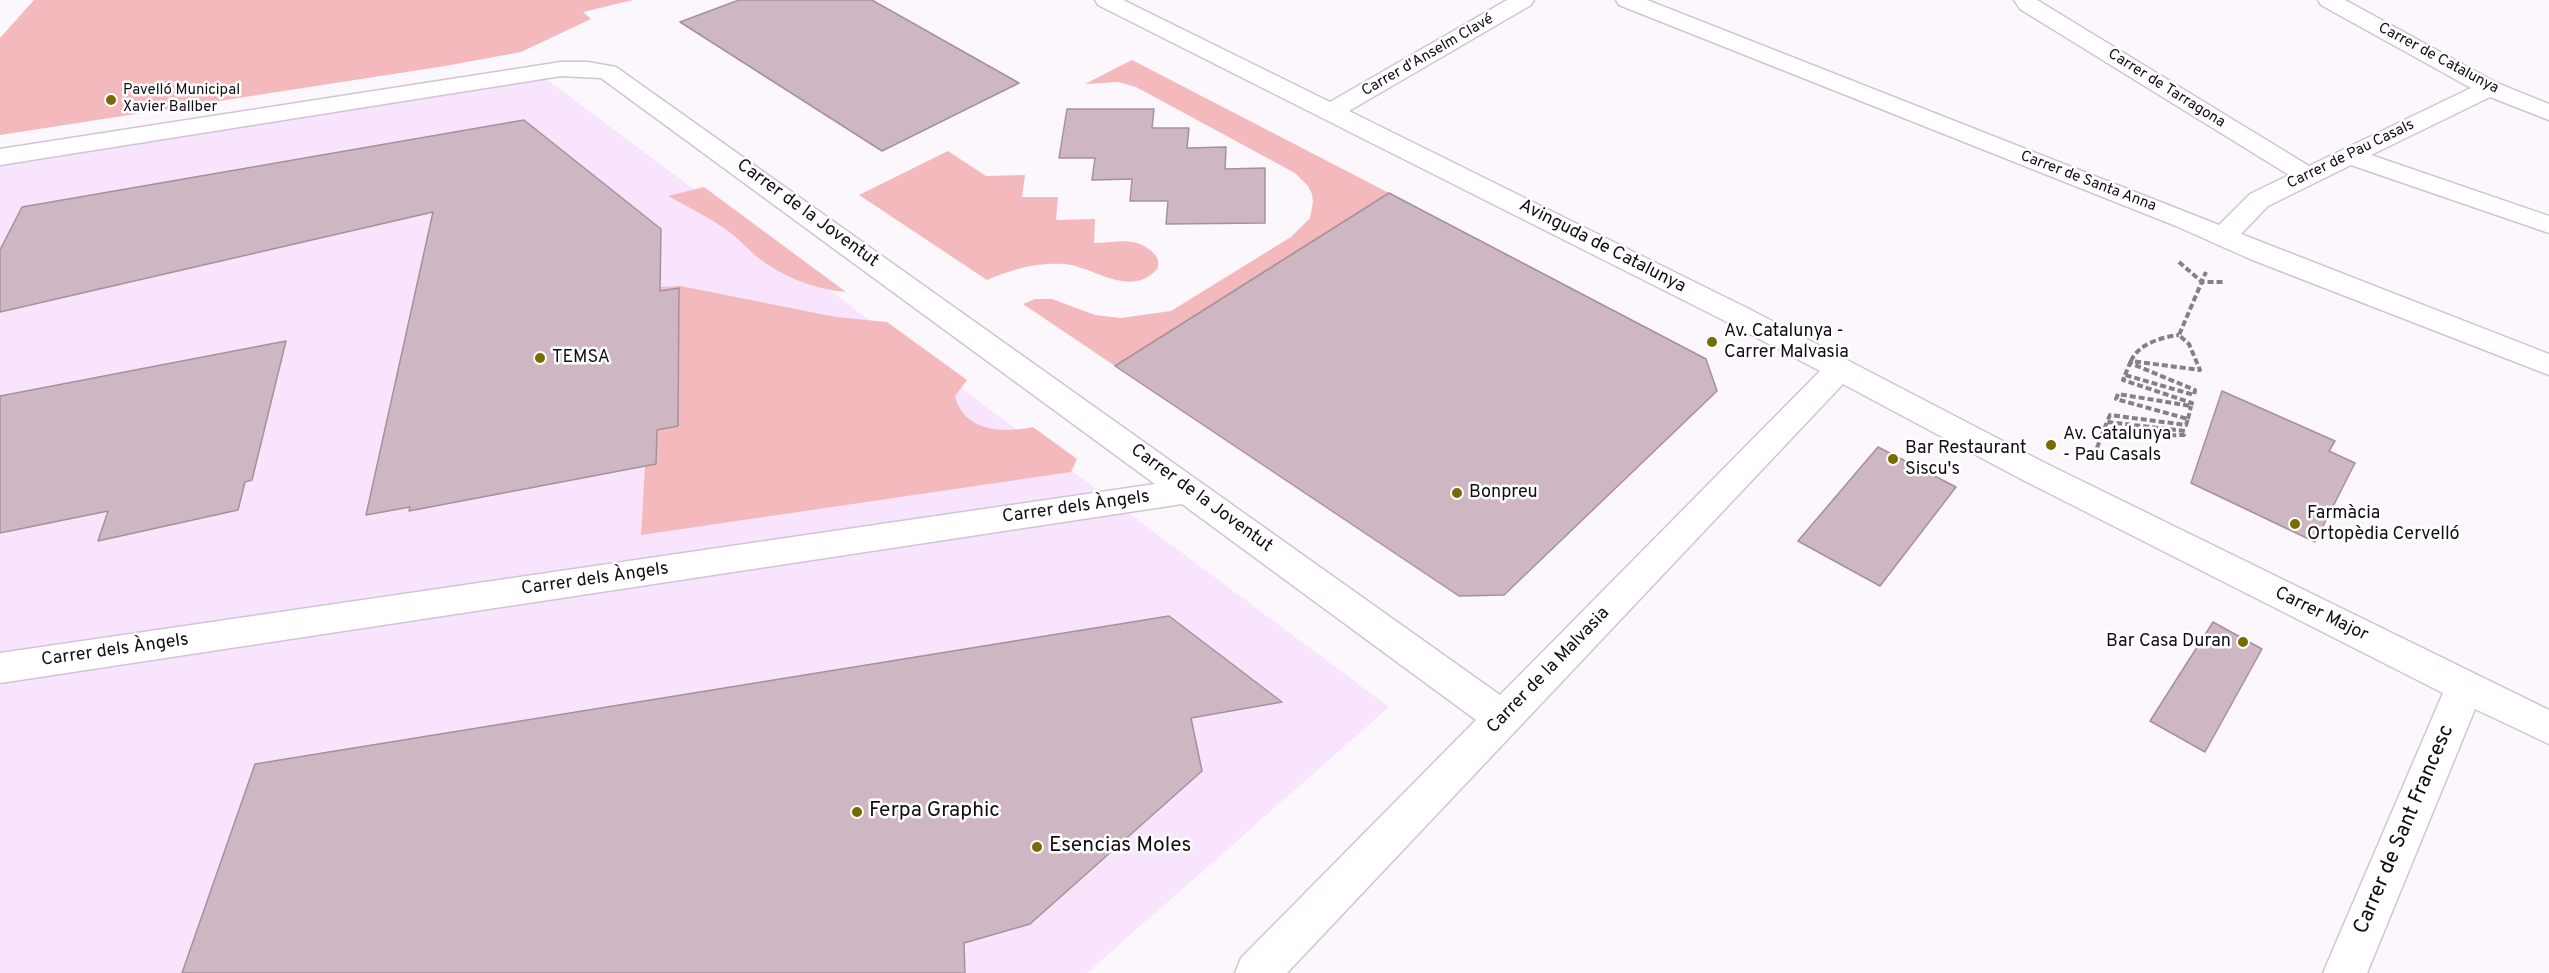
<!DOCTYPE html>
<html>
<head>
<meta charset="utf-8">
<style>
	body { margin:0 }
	canvas { display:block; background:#fcf6fd }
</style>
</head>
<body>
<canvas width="2549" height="973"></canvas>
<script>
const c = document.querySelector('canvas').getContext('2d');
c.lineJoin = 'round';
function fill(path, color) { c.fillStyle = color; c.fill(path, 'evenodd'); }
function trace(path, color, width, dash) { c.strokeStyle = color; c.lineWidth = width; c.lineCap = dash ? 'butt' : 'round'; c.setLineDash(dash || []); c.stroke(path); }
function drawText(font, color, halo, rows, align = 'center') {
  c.font = font + ' Overpass,sans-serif'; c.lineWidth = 5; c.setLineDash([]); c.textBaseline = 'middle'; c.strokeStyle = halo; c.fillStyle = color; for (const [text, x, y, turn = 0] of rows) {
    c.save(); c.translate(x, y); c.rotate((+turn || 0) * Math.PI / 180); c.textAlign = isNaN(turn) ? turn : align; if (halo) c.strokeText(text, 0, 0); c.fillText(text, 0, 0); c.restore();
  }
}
fill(new Path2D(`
	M546,79l843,628 -302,266h-1087v-807z`), '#f8e5fd');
fill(new Path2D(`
	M34,0h599l-50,12 8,7 -70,33 -76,14 -445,69v-97z
	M1132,60l257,133 -274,173 -92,-62 12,-5h17l43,16 26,3 50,-7 120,-74 19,-19 3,-16 -1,-8 -4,-8 -13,-13 -159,-86 -18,-5 -33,2z
	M948,151l38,25 39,-1 -3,22h36l-2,23 39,-1 -1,24c13,0 31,-4 43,0 11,4 26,14 20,26 -27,30 -62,-2 -92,-5 -28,-2 -53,5 -78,16l-128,-85z
	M704,187l142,105c-33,-3 -64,-15 -90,-36 -9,-8 -18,-18 -28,-25 -19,-14 -40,-24 -60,-35z
	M681,286l155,31 51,5 80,58 -12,16c9,36 48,37 78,31l44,32 -6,13 -430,63 4,-69 11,-2 1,-34 21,-5 1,-137 -19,3v-4z`), '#f4b9bc');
const building = new Path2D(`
	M739,0h133l147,83 -137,68 -202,-129z
	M1067,109h87l-2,19h37l-2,20 39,-1 -1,22 40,-1v55l-99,1 2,-23h-38l2,-22 -40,1 3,-22h-36z
	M524,120l137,109 -1,62 19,-3 -1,138 -21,4 -1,34 -247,47 1,-4 -44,8 67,-303 -433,100v-62l22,-43z
	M1389,193l317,166 11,32 -213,204 -45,1 -344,-230z
	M286,341l-34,139 -7,2 -7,28 -140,31 10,-30 -108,22v-137z
	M2222,391l113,50 -6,10 26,12 -40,79 -124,-59z
	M1878,447l78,40 -76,99 -82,-45z
	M1169,616l113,86 -91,16 11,53 -172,153 -66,19 1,30h-783l73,-209z
	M2213,622l49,27 -57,103 -55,-31z`);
fill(building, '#ceb7c2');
trace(building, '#a6919b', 1.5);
const minor = new Path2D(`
	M1095,0h28l207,102 177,-102h27l-3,5 -182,106 400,198 294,153 506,248v34l-74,-35 -108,264h-44l120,-280 -424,-215 -176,-94 -556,589h-52l6,-15 235,-238 -294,-216 -1182,179v-30l1155,-169 -554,-406 -40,-2 -561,89v-16l561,-87h27l28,5 884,628 320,-324 -91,-48 -631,-318z
	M1616,0h31l572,225 31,-31 39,-19 -269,-166 -6,-9h23l272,166 162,-78 -150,-83 -3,-5h27l152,83 52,21v16l-59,-23 -119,58 178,61v17l-198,-68 -83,41 -27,28 308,120v21l-299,-116 -74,-33 -557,-221z`);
trace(minor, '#d2c3d5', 3);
trace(new Path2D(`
	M2179,262l23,20h21
	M2131,361c7,-17 31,-24 48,-26
	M2125,375l5,-12
	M2188,419l3,-13
	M2101,437l6,-15
	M2097,448l4,-11 83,-2 1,-4 -78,-9 3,-7 76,10 2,-6 -72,-20 2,-5 73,12 1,-3 -69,-23 2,-5 69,20 1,-5 -65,-27 1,-2 69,9 -11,-26 -10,-9 27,-63`), '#857f86', 4, [6, 3]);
fill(minor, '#fff');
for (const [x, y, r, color] of [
	[111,100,6,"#796b03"],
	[1712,342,6,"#796b03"],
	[540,358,6,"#796b03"],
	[2051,445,6,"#796b03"],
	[1893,459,6,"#796b03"],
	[1457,493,6,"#796b03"],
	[2295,524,6,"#796b03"],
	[2243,642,6,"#796b03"],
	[857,812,6,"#796b03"],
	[1037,847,6,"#796b03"]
]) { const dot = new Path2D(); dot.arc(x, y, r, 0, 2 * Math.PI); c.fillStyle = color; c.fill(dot); trace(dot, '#fff', 2); }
drawText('15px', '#120d13', '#fff', [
	["Carrer d'Anselm Clavé",1428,56,-30],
	["Carrer de Catalunya",2438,59,28],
	["Carrer de Tarragona",2166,89,32],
	["Carrer de Pau Casals",2351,155,-26],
	["Carrer de Santa Anna",2088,182,21]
]);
drawText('15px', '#120d13', '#fff', [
	["Pavelló Municipal",123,91],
	["Xavier Ballber",123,108]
], 'left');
drawText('18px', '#120d13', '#fff', [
	["Carrer de la Joventut",807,214,36],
	["Avinguda de Catalunya",1602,247,27],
	["Carrer de la Joventut",1201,499,36],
	["Carrer dels Àngels",1076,508,-8],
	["Carrer dels Àngels",595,580,-8],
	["Carrer Major",2321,615,26],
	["Carrer dels Àngels",115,651,-8],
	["Carrer de la Malvasia",1549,671,-46]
]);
drawText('18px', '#120d13', '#fff', [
	["Av. Catalunya -",1724,332],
	["Carrer Malvasia",1724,353],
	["TEMSA",552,358],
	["Av. Catalunya",2063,435],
	["- Pau Casals",2063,456],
	["Bar Restaurant",1905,449],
	["Siscu's",1905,470],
	["Bonpreu",1469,493],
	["Farmàcia",2307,514],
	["Ortopèdia Cervelló",2307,535],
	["Bar Casa Duran",2231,642,"right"]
], 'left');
drawText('21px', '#120d13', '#fff', [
	["Ferpa Graphic",869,812],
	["Esencias Moles",1049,847]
], 'left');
drawText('21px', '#120d13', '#fff', [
	["Carrer de Sant Francesc",2405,830,-67]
]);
</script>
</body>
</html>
